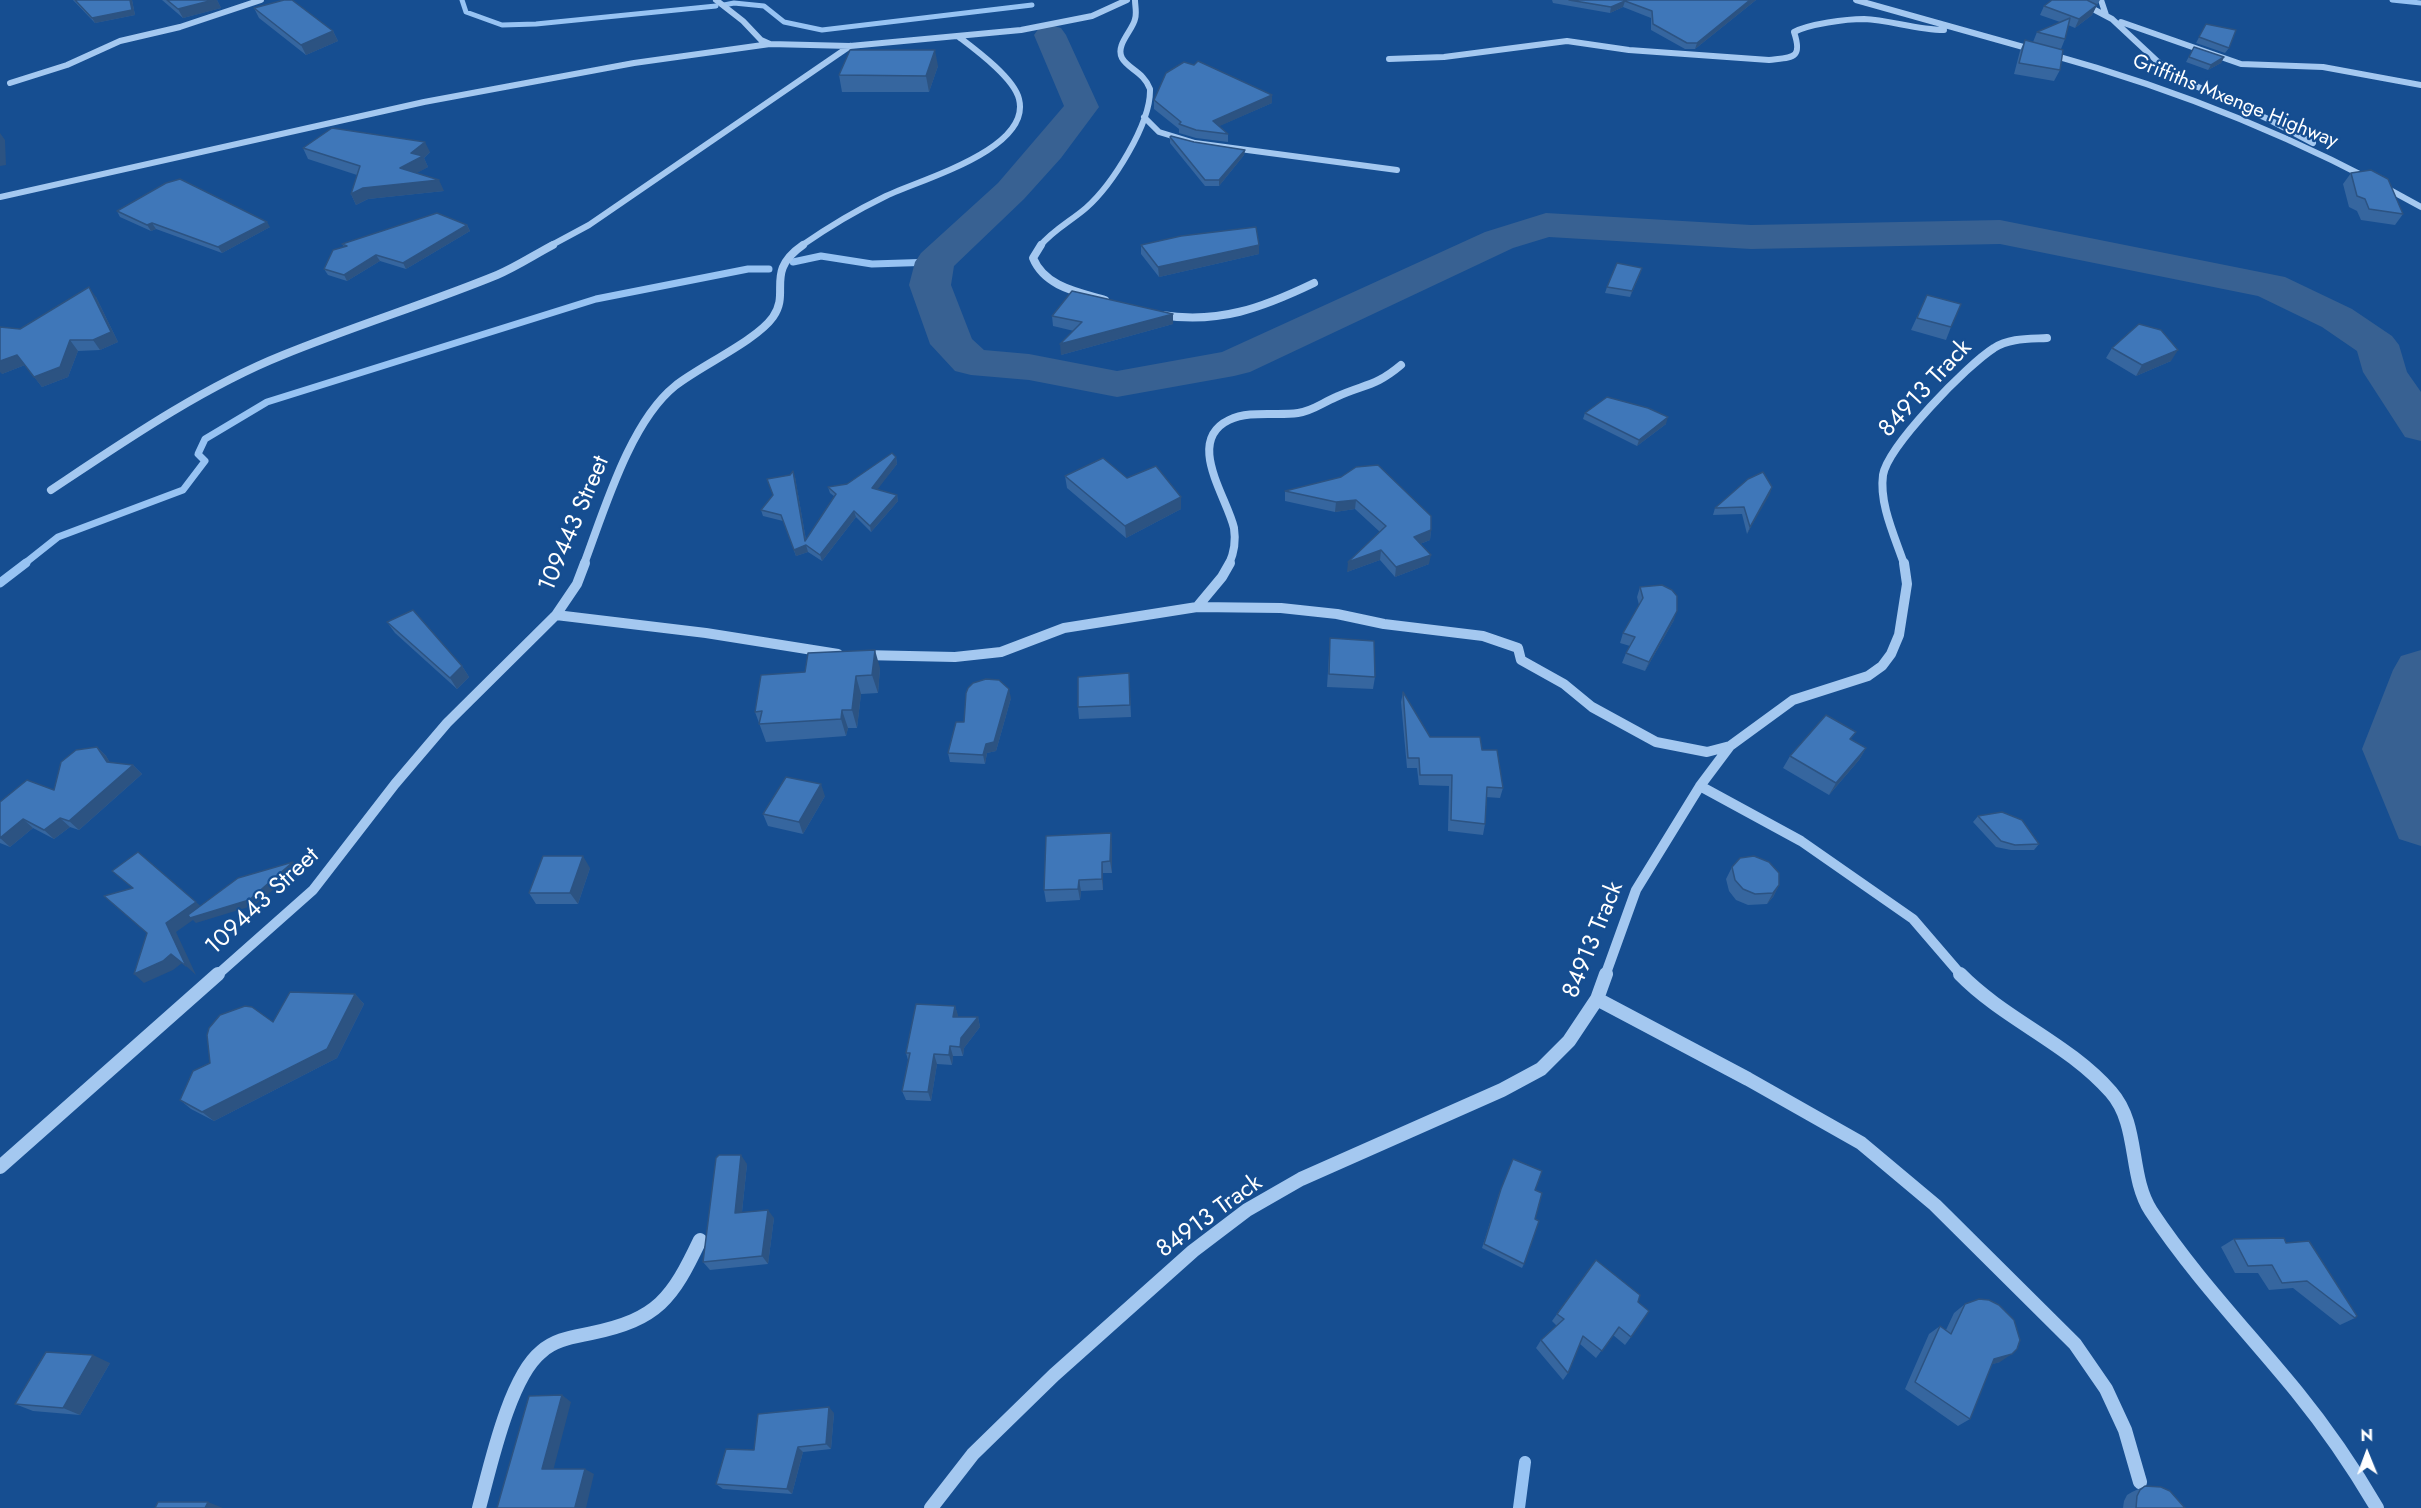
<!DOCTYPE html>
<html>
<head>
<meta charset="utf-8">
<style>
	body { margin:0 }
	#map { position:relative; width:2421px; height:1508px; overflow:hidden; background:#164e91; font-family:Jost,sans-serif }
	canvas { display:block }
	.north { position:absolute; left:2337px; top:1424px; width:60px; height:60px; -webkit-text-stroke:4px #164e91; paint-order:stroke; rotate:359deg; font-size:16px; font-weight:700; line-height:24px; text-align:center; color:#fff }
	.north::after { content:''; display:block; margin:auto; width:21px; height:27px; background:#fff; clip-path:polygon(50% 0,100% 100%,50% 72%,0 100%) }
</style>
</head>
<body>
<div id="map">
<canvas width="2421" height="1508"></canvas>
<div class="north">N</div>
</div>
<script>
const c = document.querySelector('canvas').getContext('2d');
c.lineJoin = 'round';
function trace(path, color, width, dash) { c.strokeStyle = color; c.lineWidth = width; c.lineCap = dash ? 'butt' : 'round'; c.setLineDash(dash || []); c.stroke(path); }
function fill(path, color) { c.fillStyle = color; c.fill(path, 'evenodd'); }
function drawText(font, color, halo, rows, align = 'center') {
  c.font = font + ' Jost,sans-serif'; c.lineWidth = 4.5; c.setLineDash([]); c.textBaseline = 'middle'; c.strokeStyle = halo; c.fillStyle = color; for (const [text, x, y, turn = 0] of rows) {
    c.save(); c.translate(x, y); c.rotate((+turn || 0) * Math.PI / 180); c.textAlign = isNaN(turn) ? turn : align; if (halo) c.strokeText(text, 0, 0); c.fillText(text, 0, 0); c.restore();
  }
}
trace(new Path2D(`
	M462,0l4,12 36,13 34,-1 180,-18
	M2392,0l29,3
	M724,5l10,-2 30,3 20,16 38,8 210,-25`), '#97c3f3', 5);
trace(new Path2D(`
	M793,262l28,-6 51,8 63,-2
	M24,564l34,-27 125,-47 22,-29 -7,-7 7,-15 62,-37 329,-103 152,-30h21`), '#97c3f3', 7);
trace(new Path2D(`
	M0,583l26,-20`), '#97c3f3', 9);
trace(new Path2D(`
	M1519,1508l6,-46`), '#97c3f3', 12);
fill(new Path2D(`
	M1050,25l11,3 5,7 33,72 -38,51 -37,41 -70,67 -3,19 21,54 12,11 45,4 88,17 105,-19 263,-120 61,-19 205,12 249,-5 285,57 67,32 40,27 7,9 8,27 14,20v49l-16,-4 -42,-65 -6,-21 -35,-24 -64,-31 -258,-52 -249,5 -202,-12 -36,11 -263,124 -16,4 -117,21 -88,-17 -58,-5 -16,-4 -25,-27 -21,-59 6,-23 6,-9 77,-70 66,-77 -30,-71 5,-7z
	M2421,650v196l-22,-7 -37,-90 31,-79 8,-14z`), '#386192');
trace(new Path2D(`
	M716,0l27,21 18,19 9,4
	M1856,0l178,50
	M2076,0l36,19 45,42 28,20 83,38 45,24
	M2101,0l5,15
	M2121,22l120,42 82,3 98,18
	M2049,54c131,36 254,86 372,153
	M1389,59l55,-2 123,-16 62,9 140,10c24,-3 34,-1 25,-28 15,-8 52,-13 70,-13 26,1 52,11 80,11
	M10,83l57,-18 53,-24 60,-14 81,-27
	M1144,117l15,15 36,11 202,27
	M0,197l424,-95 210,-39 136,-19 80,2 171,-16 71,-14 35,-16
	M550,246l39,-21 261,-179
	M801,246c26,-18 54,-35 83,-49 34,-17 148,-47 135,-98 -5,-21 -43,-49 -60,-62
	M1040,246c13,-16 31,-25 46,-38 26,-23 65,-84 64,-119 -6,-17 -22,-20 -28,-31 -7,-13 11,-28 13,-39 2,-6 0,-13 0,-19`), '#a4c8f0', 6);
trace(new Path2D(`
	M1041,245l-8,13c12,29 45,34 72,42
	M1161,315c58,9 101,-7 153,-32
	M51,490c72,-48 152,-103 232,-135 71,-29 143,-51 214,-80 19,-8 37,-20 56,-30
	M584,564c20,-53 46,-142 91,-178 25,-20 81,-45 98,-69 18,-25 -9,-45 30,-72
	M1229,564c5,-11 7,-23 5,-36 -7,-31 -49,-87 -5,-108 21,-10 46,-4 69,-7 14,-2 24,-10 38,-16 28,-13 39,-10 65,-32
	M1904,564c-9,-27 -25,-60 -21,-89 5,-29 84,-110 111,-127 15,-10 35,-9 53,-10`), '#a4c8f0', 8);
trace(new Path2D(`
	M1197,607l25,-30 8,-14
	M556,615l150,18 132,21
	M863,655l92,2 46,-5 63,-24 133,-21 84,1 56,6 47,10 99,12 35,12 3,12 43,24 28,23 64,35 51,10 23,-6
	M1700,786l101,55 112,78 49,57
	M216,976l97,-86 82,-106 52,-61 109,-108 21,-31 8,-21
	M1605,976l31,-86 64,-104 30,-40 63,-46 75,-24 14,-10 9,-12 8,-19 8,-51 -3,-21`), '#a4c8f0', 10);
trace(new Path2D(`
	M1960,974c45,46 108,69 151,118 29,33 17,83 40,119 43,65 97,121 146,181 30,37 56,75 80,116
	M1597,999l151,80 113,64 74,62 140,139 31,45 19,41 15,52
	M0,1167l218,-193
	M479,1508c11,-40 30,-130 62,-156 14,-13 33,-15 51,-19 66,-14 80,-34 108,-93
	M931,1508l42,-54 81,-79 139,-124 54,-41 54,-31 201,-89 39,-21 28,-28 28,-42 9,-25`), '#a4c8f0', 14);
fill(new Path2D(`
	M73,0h59l3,15 -40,8z
	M162,0h55l4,8 -38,10z
	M1552,0h204l-61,49h-10l-34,-19v-12l-28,-11 -13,6 -57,-10z
	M2087,0h13l-3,5z
	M2097,5l-5,10 -17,13 -7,-3 -3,14 -4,10 -1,21 -6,11 -40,-7 6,-23 5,-11 8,2 4,-10 23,-10 -20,-7 4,-9z
	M254,8l79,23 5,10 -32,14 -47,-37z
	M2206,24l23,24 -4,5 -29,-10z
	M2194,47l30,10 -3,6 -13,7 -22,-8z
	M938,66l-9,26h-87l-3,-17z
	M1272,95v8l-53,23 9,8v8l-32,-4 -17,-5v-4l-25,-20v-9z
	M1170,137l24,5 51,8 -1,5 -25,31h-14l-35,-43z
	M303,148l127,4 -6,6 4,9 -12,6 28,18 -76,8 -12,6 -5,-11 6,-19 -49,-16z
	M2351,173l52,41 -8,11 -34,-5 -4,-9 -8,-4 -6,-23z
	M117,211l153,16 -48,26 -66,-24 -5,2 -31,-14z
	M467,225l3,6 -64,38 -26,-8 -33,20 -19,-6 -4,-6 20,-22 -2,-3z
	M1141,245h118v9l-100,23 -18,-23z
	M1642,268l-2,6 -10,23 -25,-4 2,-6z
	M1927,295l24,32 -5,13 -35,-10z
	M96,297l22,45 -18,8 -22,1 -10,26 -26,10 -17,-22 -23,9 18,-45z
	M1173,314v10l-112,31 13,-24 -21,-5 -1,-10z
	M2112,348l59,13 -35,15 -30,-18z
	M1585,413l81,11 -29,22 -54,-27z
	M896,457l1,7 -20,25 20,6 1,6 -27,31 -15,-15 -34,44 -14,-9 -12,4 -13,-35 -20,-5 -2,-6 34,-33 11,63 29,-43 -5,-4 -2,-6 19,-3z
	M1065,476l62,2 54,19v12l-55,29 -59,-50z
	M1341,477l90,53 -1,10 -10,4 9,20 -34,13 -15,-17 -33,12 33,-40 -25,-23 -20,3 -50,-11v-10z
	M1772,487l-25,47 -5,-20 -29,1 2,-7z
	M1640,587l34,33 -29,51 -23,-8 4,-10 4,-7 -10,-3 3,-10 16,-28 -2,-8z
	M387,622l75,44 7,11 -12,12 -62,-56z
	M1330,638l45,39 -2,12 -46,-2z
	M880,668l-2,25 -17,1 -4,34h-9l-2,8 -80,6 -11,-30 6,-37z
	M1129,673l2,44 -52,2 -1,-12z
	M1403,692l27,45 52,13 21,38 -3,10 -14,-1 -1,27 -2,11 -35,-4 1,-45 -30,-1 -2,-17h-10l-6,-66z
	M1011,698l-15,53 -9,2 -2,11 -35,-2 -2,-9 16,-31z
	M97,747l9,9 4,7 23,2 9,9 -63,56 -9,-3 -16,12 -21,-11 -23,19 -10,-4v-41l54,-12z
	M1866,748l-7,12 -30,35 -46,-27 7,-12z
	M825,796l-22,38 -35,-8 -5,-12z
	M1978,816l61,28 -5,6h-23l-15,-3 -23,-25z
	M1112,845v28h-9v17l-22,1 -1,9 -34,2 -2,-12z
	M1732,867l47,18 -6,12 -6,7 -19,1 -12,-5 -7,-9 -3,-12z
	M590,868l-12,36h-42l-7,-11z
	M355,994l9,10 -27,54 -123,63 -23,-12 -11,-9 30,-37 63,-41z
	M955,1006l3,11h20l2,10 -16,21 -1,8h-10l-1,9 -15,-1 -6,37 -25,-1 -4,-9 6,-31 -2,-7z
	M1513,1159l22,31v29l-11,45 -2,4 -40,-20 17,-54z
	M747,1164l-5,48 32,6 -6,46 -58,6 -7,-8z
	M2234,1239l52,4 69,75 -15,7 -47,-37 -24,2 -11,-17h-23l-14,-26z
	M1638,1302l-7,35 -6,8 -12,-10 -17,23 -16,-14 -12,29 -5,7 -27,-32 5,-8 16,-14 -5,-5 5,-7z
	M1965,1304l35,58 -8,2 -22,55 -12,7 -53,-37 24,-55 11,-8 6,4 8,-17z
	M110,1363l-30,52 -47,-4 -18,-7z
	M834,1413l-3,36 -28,3 -11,42 -69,-5 -7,-5 38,-34z
	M2145,1486l40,22h-62l1,-7 3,-6 5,-3z`), '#36669f');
fill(new Path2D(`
	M130,0h2l3,15 -40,8 -3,-5z
	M213,0h4l4,8 -38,10 -5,-9z
	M1750,0h6l-61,49 2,-6z
	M1625,1l-2,6 -13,6 1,-6z
	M2097,5l-5,10 -17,13 4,-9z
	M333,31l5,10 -32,14 -5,-10z
	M935,50l3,16 -9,26 -3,-16z
	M2224,57l-3,6 -13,7 3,-5z
	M1272,95v8l-59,26v-8z
	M0,133l5,7 1,25 -6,1z
	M425,142l5,10 -6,6 4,9 -22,12 -6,-11 11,-15z
	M1245,150l-1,5 -25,31v-6z
	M439,180l5,11 -76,8 -12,6 -5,-11 12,-6z
	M267,222l3,5 -48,26 -4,-6z
	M152,223l4,6 -5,2 -4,-6z
	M467,225l3,6 -64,38 -3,-6z
	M1259,245v9l-100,23 -1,-10z
	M376,255l4,6 -33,20 -3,-6z
	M1642,268l-2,6 -10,23 2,-6z
	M89,287l7,10 22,45 -18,8 -7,-10z
	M1173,314v10l-112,31 -1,-11z
	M70,340l8,11 -10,26 -26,10 -8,-10z
	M2178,350l-7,11 -35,15 6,-11z
	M17,355l8,10 -23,9 -2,-2v-11z
	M1668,417l-2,7 -29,22 2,-6z
	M896,457l1,7 -23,30 -2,-6z
	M793,471l2,6 12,70 -2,-6z
	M1772,487l-2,7 -23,40 3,-7z
	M897,495l1,6 -27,31 -1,-6z
	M1181,497v12l-55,29 -1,-12z
	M1356,500l-1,9 -20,3 1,-10z
	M854,511l2,6 -34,44 -2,-6z
	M1431,530l-1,10 -18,7 2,-10z
	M806,545l2,7 -12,4 -2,-6z
	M1381,550l-1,10 -33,12 1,-10z
	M1431,555l-2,9 -34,13 1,-10z
	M1677,611l-3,9 -29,51 4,-9z
	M875,650l5,18 -2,25 -6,-18z
	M462,666l7,11 -12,12 -7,-11z
	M856,676l5,18 -4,34 -5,-18z
	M1009,689l2,9 -15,53 -9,2 -2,11 -2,-9 3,-11z
	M842,710l6,18 -2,8 -5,-17z
	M97,747l9,9 10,16 -9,-10z
	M1866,748l-7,12 -30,35 7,-12z
	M133,765l9,9 -63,56 -10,-9z
	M821,784l4,12 -22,38 -4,-12z
	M60,818l10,9 -16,12 -10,-9z
	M23,819l10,9 -23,19 -10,-9z
	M1111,833l1,12v28l-2,-12z
	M583,856l7,12 -12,36 -8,-11z
	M293,862l6,6 -44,37 -59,18 -3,-3 -17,12 20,43 -10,-9 -20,-43 30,-21 10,9z
	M1102,862l1,11v17l-1,-11z
	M1079,880l2,11 -1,9 -2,-11z
	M1779,885l-6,12 -6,7 6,-11z
	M171,954l11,9 -9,7 -29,13 -10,-9z
	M355,994l9,10 -27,54 -123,63 -12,-9z
	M955,1006l3,9 -2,12 -3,-10z
	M978,1017l2,10 -16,21 -1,8 -3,-9 1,-9z
	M950,1046l3,10 -1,9 -3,-10z
	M934,1054l3,10 -6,37 -3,-9z
	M741,1155l6,9 -6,57 -6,-8z
	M768,1210l6,8 -6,46 -6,-8z
	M2012,1354l-12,8 -17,5 11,-8z
	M93,1355l17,8 -30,52 -17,-7z
	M562,1395l9,7 -19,73 -10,-6z
	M829,1407l5,6 -3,36 -5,-5z
	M798,1447l5,5 -11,42 -5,-5z
	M585,1469l9,5 -8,34h-9l-2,-1z
	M208,1502l15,6h-18z`), '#2c5382');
const building = new Path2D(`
	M75,0h55l2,10 -40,8z
	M167,0h46l-35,9z
	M284,0h8l41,31 -32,14 -47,-37z
	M1569,0h181l-53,43h-10l-34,-19 -1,-13 -27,-10 -14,6z
	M2052,0h35l10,5 -18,14 -35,-13z
	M2070,18l-5,21 -28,-7z
	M2206,24l30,6 -7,18 -30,-11z
	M2025,40l38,10 -3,20 -41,-7z
	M2194,47l30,10 -13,8 -22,-8z
	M850,50h85l-9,26 -87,-1z
	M1198,61l74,34 -59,26 15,13 -32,-4 -17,-6 2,-2 -27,-22 12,-27 18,-11 10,3z
	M332,128l93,14 -14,11 12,3 -23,12 39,12 -76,8 -12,6 9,-28 -57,-18z
	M1171,136l23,6 51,8 -26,30h-14l-35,-43z
	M2371,170l17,9 15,35 -34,-5 -4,-10 -8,-3 -6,-23z
	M180,179l87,43 -49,25 -66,-24 -5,2 -30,-14 49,-28z
	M437,213l30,12 -64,38 -27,-8 -32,20 -20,-6 9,-19 14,-4 -5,-2z
	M1256,227l3,18 -101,22 -17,-22 40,-9z
	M1617,263l25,5 -10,23 -25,-4z
	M89,287l22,45 -18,8h-23l-10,27 -26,10 -17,-22 -17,6v-34l20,2z
	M1072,291l101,23 -113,30 22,-22 -30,-6z
	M1927,295l34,9 -10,23 -34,-9z
	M2139,324l22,6 17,20 -36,15 -30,-17z
	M1607,397l41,11 20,9 -29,23 -54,-27z
	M892,453l4,4 -24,31 25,7 -27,31 -16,-15 -34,44 -14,-10 -12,5 -13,-35 -20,-5 12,-15 -6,-16 23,-4 3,-4 12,70 31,-47 -8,-7 19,-3z
	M1103,458l24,20 29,-12 25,31 -56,29 -60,-50z
	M1378,465l53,51v14l-17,7 17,18 -35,12 -15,-17 -33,12 38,-36 -30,-26 -20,2 -51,-11 56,-14 15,-10z
	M1763,472l9,15 -22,40 -6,-20 -29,1 33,-29z
	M1662,585l10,5 5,6v15l-28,51 -23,-9 9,-16 -12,-4 20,-35 -3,-11z
	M413,610l49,56 -12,12 -63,-56z
	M1330,638l44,3 1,36 -46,-3z
	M875,650l-3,25 -16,1 -4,34h-10l-1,9 -82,5 3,-13 -7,1 6,-37 44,-3 3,-19z
	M1129,673l1,32 -52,2v-30z
	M986,679l13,1 10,9 -15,53 -8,2 -3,11 -35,-2 8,-31h8l2,-29 2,-5 5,-5z
	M1403,692l27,45h50l2,13h15l6,38 -16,-1 -2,37 -34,-4 1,-45h-32l-1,-17h-11z
	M1826,715l30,17 -6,7 16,9 -30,35 -46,-27z
	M97,747l10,15 26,3 -64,56 -9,-3 -16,12 -21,-11 -23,19v-36l27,-22 27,10 7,-28 15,-12z
	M786,777l35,7 -22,38 -36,-8z
	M2002,812l20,8 17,24 -24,1 -14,-4 -23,-25z
	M1111,833l-1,28 -8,1v17l-23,1 -1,9 -34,1 2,-54z
	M138,852l58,50 -30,21 20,43 -15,-12 -8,7 -29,13 13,-41 -43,-37 29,-8 -21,-17z
	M543,856h40l-13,37h-41z
	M1754,856l15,6 10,11v12l-6,8 -18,1 -12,-5 -8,-9 -3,-13 8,-9z
	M293,862l-44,38 -59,18 -2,-3 50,-37z
	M290,992l65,2 -28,55 -125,63 -22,-12 13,-29 17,-8 -3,-28 2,-7 11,-13 25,-9 7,1 21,15z
	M916,1004l39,2 -2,11h25l-17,21 -1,9 -10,-1 -1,9 -15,-1 -6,38 -26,-1 8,-38h-4z
	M719,1155h22l-6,58 33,-3 -6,46 -59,6 13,-104z
	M1513,1159l29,12 -7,19 7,3 -7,26 4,2 -15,43 -40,-20 17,-55z
	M2284,1238l2,5 23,-2 48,75 -2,2 -48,-37 -25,2 -10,-18 -24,1 -14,-27z
	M1596,1260l44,35 -2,7 11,9 -18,26 -12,-10 -17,24 -19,-15 -15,37 -27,-33 23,-21 -7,-5z
	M1979,1299l10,1 10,5 15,15 6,20 -3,9 -5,5 -18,5 -24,60 -55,-37 25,-56 11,8 14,-30z
	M46,1352l47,3 -30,53 -48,-4z
	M562,1395l-20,74h43l-10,38 4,1h-82l32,-112z
	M829,1407l-3,37 -28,3 -11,42 -71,-5 10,-35 28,1 4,-36z
	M2145,1486l16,1 9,4 15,17h-49l1,-12 3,-6z
	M158,1502h50l-3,6h-50z`);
fill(building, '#3f77b9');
trace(building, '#2c5382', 1.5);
drawText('20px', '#fff', '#164e91', [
	["Griffiths Mxenge Highway",2235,102,22]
]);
drawText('24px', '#fff', '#164e91', [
	["84913 Track",1926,389,-47],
	["109443 Street",575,524,-67],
	["109443 Street",263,902,-43],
	["84913 Track",1594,940,-68],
	["84913 Track",1210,1217,-36]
]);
</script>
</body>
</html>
